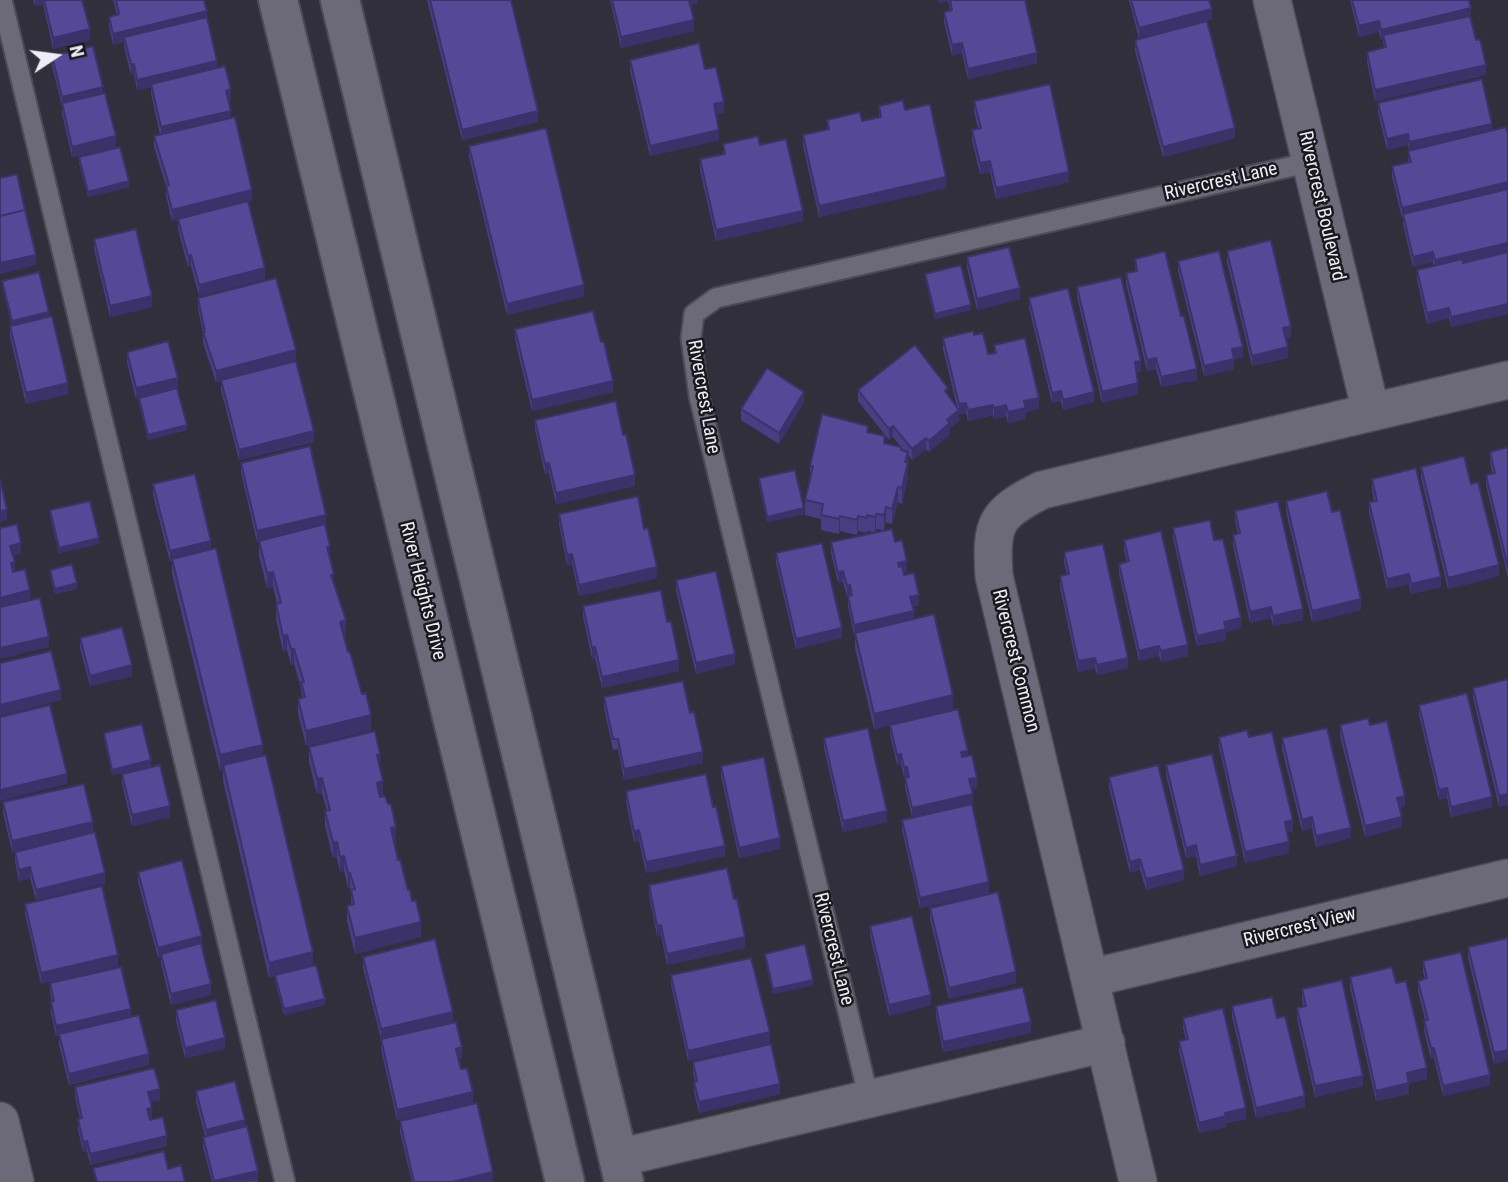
<!DOCTYPE html>
<html>
<head>
<meta charset="utf-8">
<style>
	body { margin:0 }
	#map { position:relative; width:1508px; height:1182px; overflow:hidden; background:#312f3c; font-family:"Roboto Condensed",sans-serif }
	canvas { display:block }
	.north { position:absolute; left:21px; top:21px; width:70px; height:70px; -webkit-text-stroke:5px #19181e; paint-order:stroke; rotate:77deg; font-size:19px; font-weight:700; line-height:28px; text-align:center; color:#eeedf5 }
	.north::after { content:''; display:block; margin:auto; width:24px; height:32px; background:#eeedf5; clip-path:polygon(50% 0,100% 100%,50% 72%,0 100%) }
</style>
</head>
<body>
<div id="map">
<canvas width="1508" height="1182"></canvas>
<div class="north">N</div>
</div>
<script>
const c = document.querySelector('canvas').getContext('2d');
c.lineJoin = 'round';
function trace(path, color, width, dash) { c.strokeStyle = color; c.lineWidth = width; c.lineCap = dash ? 'butt' : 'round'; c.setLineDash(dash || []); c.stroke(path); }
function fill(path, color) { c.fillStyle = color; c.fill(path, 'evenodd'); }
function drawText(font, color, halo, rows, align = 'center') {
  c.font = font + ' "Roboto Condensed",sans-serif'; c.lineWidth = 5; c.setLineDash([]); c.textBaseline = 'middle'; c.strokeStyle = halo; c.fillStyle = color; for (const [text, x, y, turn = 0] of rows) {
    c.save(); c.translate(x, y); c.rotate((+turn || 0) * Math.PI / 180); c.textAlign = isNaN(turn) ? turn : align; if (halo) c.strokeText(text, 0, 0); c.fillText(text, 0, 0); c.restore();
  }
}
const lane = new Path2D(`
	M2,0l283,1182
	M869,1099l-170,-703 -8,-58 3,-24 22,-16 595,-136`);
const street = new Path2D(`
	M1272,0l99,412
	M1091,978l417,-100
	M0,1121l15,61
	M618,1158l488,-115
	M1138,1182l-144,-606c-3,-52 0,-62 48,-86l466,-110`);
const secondary = new Path2D(`
	M278,0l287,1182
	M340,0l284,1182`);
trace(lane, '#4c4a55', 23);
trace(street, '#4c4a55', 40);
trace(secondary, '#4c4a55', 42);
trace(lane, '#6c6a78', 19);
trace(street, '#6c6a78', 37);
trace(secondary, '#6c6a78', 38);
fill(new Path2D(`
	M33,0h49l8,40 -37,9 -10,-45 -8,2z
	M113,0h91l13,68 14,32 -2,1 2,16 21,83 -3,1 16,78 -66,17 -8,-30 -3,1 -10,-38v-10l-6,2 -6,-25v-10l-12,-39v-11l6,-1 -9,-41v-7l-14,3 -3,-16 -3,1 -7,-28v-5l-11,3 -4,-18v-10l8,-2z
	M427,0h84l27,122 -76,18z
	M610,0h88v3l-8,2 4,26 -73,17z
	M938,0h87l12,63 -69,16 -6,-26 -10,3 -8,-34v-10l6,-2 -2,-9 -9,2z
	M1129,0h80l3,19 -73,20z
	M1350,0h119l2,19 15,56 -111,26 -8,-39v-10l17,-4 -1,-8h-2l-2,-8 -20,5z
	M1135,40l100,98 -72,19 -28,-106z
	M52,56l51,37 13,54 -44,10 -10,-43v-8l-10,-40z
	M630,60l75,9 19,44 -8,1 3,26 -69,16 -20,-85z
	M974,101l95,81 -73,17 -6,-27 -10,2 -8,-34v-10l6,-2 -4,-16z
	M1378,103l130,31v180l-57,13 -2,-9 -22,6 -10,-44v-10l17,-4 -1,-4 -20,5 -10,-43v-6h-1l-10,-41v-11l16,-4 1,-11 -1,-6 -21,5 -9,-37z
	M879,106l26,4 41,78 -127,29 -16,-71v-11l24,-5v-10l35,1 17,-4z
	M723,144l37,1 43,76 -87,20 -16,-71v-11l23,-5z
	M469,146l115,150 -77,19 -38,-158z
	M79,157l50,30 -41,10 -9,-34z
	M94,239l58,68 -42,10 -16,-68z
	M1227,251l64,86 -5,1 2,20 -36,8 -25,-104z
	M967,257l53,42 -43,11 -10,-42z
	M1135,259l62,121 -36,7 -5,-18 -9,2 -21,-87v-11l9,-2z
	M1178,261l65,96 -9,2v10l-30,7 -26,-105z
	M925,274l46,36 -36,9 -10,-40z
	M2,281l47,36 19,77 -42,10 -16,-67v-11h2l-10,-40z
	M1077,287l64,84 -5,1 2,22 -36,9 -25,-106z
	M198,298l98,63 18,81 -75,18 -18,-70v-10l-5,2 -13,-39v-10l-5,-24z
	M1029,298l65,104 -31,8 -2,-9 -9,2 -23,-95z
	M515,329l86,13 12,50 -81,19 -17,-71z
	M974,335l14,19 6,-1v-8l45,64 -13,3v7l-18,4 -2,-7 -12,3 -1,-4 -25,6 -2,-8 -7,2v6l-9,7v6l-21,18 -3,-3 -14,11 -4,-5v22l-6,27 -4,-2 -6,22 -6,-1 -2,7 -8,-1 -1,3 -8,-1v2l-9,-2 -1,4 -17,-4 -1,3 -18,-4v-11l-16,-4v-15l5,-22v-12l58,-34 17,11 20,9 -12,-15 -4,3 -31,-39v-11l90,6 9,11 -14,-58v-11z
	M127,352l51,36 9,42 -39,10 -9,-37v-5l-3,1 -9,-36z
	M804,402l-25,42 -38,-24v-11z
	M535,420l88,15 12,51 -79,18 -7,-31 -4,1 -10,-44z
	M1508,447v131l-22,-93v-10l6,-2 -2,-11v-10z
	M241,463l85,62 8,57 12,53 -2,1 27,94 -65,16 -8,-32v-15l4,-1 -1,-10 -7,-24 -3,1 -4,-15 -4,2 -7,-33v-15h1l-4,-17 -6,1 -8,-32v-15l-2,1 -16,-69z
	M1421,467l50,17 28,92 -51,13 -27,-111z
	M759,478l45,36 -37,8 -8,-38z
	M1372,479l69,108 -30,7 -2,-10 -22,5 -18,-76v-11l5,-1 -2,-12z
	M153,484l58,65 52,207 50,210 12,39 -41,10 -9,-34v-5l-6,2 -46,-197v-11l-3,1 -48,-197v-13l-2,1 -17,-67z
	M1286,501l75,109 -49,12 -26,-110z
	M50,510l49,34 -40,9 -9,-37z
	M1235,511l68,109 -30,6 -2,-8 -21,5 -17,-77v-11l5,-1 -3,-13z
	M559,514l85,15 13,49 -78,18 -7,-32 -5,1 -8,-41z
	M1173,528l41,12 27,88 -15,4v8l-29,6 -24,-108z
	M1124,540l64,116 -27,6 -2,-6 -20,5 -20,-87v-10l8,-2 -3,-12z
	M831,542h64l12,29 -4,1 1,3 15,30 -6,2 1,12 39,91 15,46 9,32 -5,1v16l17,88 -69,15 -18,-78v-10l10,-3 -7,-29v-10l2,-1 -3,1 -3,-14 -4,1 -7,-30v-10l-16,4 -19,-81v-13h-1l-6,-29v-10l-1,1 -4,-15 -5,1 -7,-30z
	M1064,552l64,116 -31,7 -2,-7 -17,4 -18,-85v-11l7,-2 -3,-11z
	M776,553l66,85 -46,11 -20,-86z
	M50,570l27,19 -22,5 -5,-19z
	M676,580l59,84 -39,10 -20,-83z
	M583,606l84,16 12,49 -77,17 -7,-30 -3,1 -9,-42z
	M80,638l52,38 -42,10 -10,-38z
	M1508,679v126l-9,2 -26,-109v-10z
	M604,697l86,16 13,50 -79,17 -6,-31 -5,1 -9,-42z
	M1419,705l73,102 -41,10 -4,-19 -8,2 -20,-85z
	M1340,725h30l35,81 -5,2 2,19 -37,10 -25,-101z
	M104,733l47,33 -39,9 -8,-37z
	M1219,737h30l44,94 -6,1 2,21 -44,10 -26,-116z
	M824,738l63,84 -44,10 -19,-84z
	M1282,738l69,100 -35,9 -4,-19 -10,3 -20,-82z
	M309,747l71,22 3,27 13,46 -2,1 4,17 23,77 -66,17 -8,-33v-15l4,-1v-14l-1,-3h-2l-4,-17 -4,1 -3,-14h-4l-8,-32v-15h2l-5,-18 -5,1 -8,-32z
	M1166,765l71,101 -37,10 -4,-20 -10,2 -20,-83z
	M721,766l59,83 -41,9 -18,-82z
	M122,774l48,43 -38,9 -10,-42z
	M1109,777l75,103 -38,10 -6,-20 -10,3 -21,-85z
	M626,791l87,16 12,49 -79,17 -7,-32 -5,1 -8,-40z
	M3,802l90,30 12,51 -69,17 -6,-22 -11,3 -4,-19v-10l41,-10 -44,10 -9,-39z
	M138,872l64,72 9,51 -40,10 -10,-41v-7l-3,1 -20,-76z
	M649,885l96,63 -78,17 -6,-30 -4,1 -8,-41z
	M25,904l93,62 -77,18 -16,-70z
	M930,908l86,75 -67,16 -19,-80z
	M870,926l61,79 -42,11 -19,-80z
	M1508,938l-14,126 -26,-106v-11z
	M765,954l48,31 -40,9 -8,-35z
	M363,957l90,65 9,36 -3,1 2,10 12,34 -76,17 -16,-70v-11l-18,-71z
	M1423,961l67,124 -47,11 -9,-38 -3,1 -7,-28 1,-11 -7,-29v-10l7,-2 -2,-7z
	M671,975l99,68 -82,18 -17,-76z
	M1350,977l46,6 31,96 -18,4v11l-33,7 -26,-113z
	M50,983l81,34 18,48 -80,20 -10,-40v-9h-3l-5,-23v-11h1l-2,-9z
	M1302,989l61,97 -48,11 -18,-78v-11l6,-1 -1,-7z
	M936,1006l95,27 -88,19 -7,-35z
	M1232,1006l45,12 28,89 -49,11 -24,-101z
	M176,1010l49,39 -40,9 -9,-37z
	M1183,1018l63,101 -20,4v4l-27,6 -20,-81v-11l7,-1 -3,-12z
	M693,1062l87,32 -81,19 -5,-21 1,-10 -2,-9z
	M75,1087l85,13 -10,2 2,16 -2,1 17,27 -77,19 -3,-14 -4,1 -5,-22v-11h2l-5,-22z
	M196,1091l49,36 13,44v11h-46l-9,-35v-10l2,-1 -9,-34z
	M400,1121l93,61h-81l-12,-50z`), '#483e82');
fill(new Path2D(`
	M35,0h8v4l-8,2z
	M688,0h10v3l-10,2z
	M939,0h9v1l-9,2z
	M1471,8v11l-88,16v5h-2v-10z
	M1212,9v10l-73,20v-11z
	M207,11v11l-83,15v5l-11,3v-11z
	M694,20v11l-73,17v-11z
	M1379,21v11l-20,5v-11z
	M90,29v11l-37,9v-11z
	M962,43v10l-10,3v-11z
	M1037,53v10l-69,16v-10z
	M217,61v10l-66,13v3l-14,3v-10z
	M131,64h3v10l-3,1z
	M1486,65v10l-111,26v-11z
	M103,87v11l-41,9v-10z
	M231,89v11l-5,1v-10z
	M724,102v11l-10,2v-11z
	M231,111v10l-70,17v-11z
	M538,111v11l-76,18v-10z
	M1492,124v10l-83,19v-11z
	M1235,128v10l-72,19v-10z
	M719,130v10l-69,16v-10z
	M1408,134v11l-21,5v-11z
	M116,136v11l-44,10v-10z
	M990,161v11l-10,2v-11z
	M1069,172v10l-73,17v-11z
	M946,177v11l-127,29v-11z
	M129,181v6l-41,10v-5z
	M1508,182v10l-105,22v4h-1v-10z
	M252,190v10l-80,21v-11z
	M803,211v10l-87,20v-11z
	M1508,243v10l-73,18v-11z
	M1433,252v10l-20,5v-10z
	M36,255v10l-36,9v-11z
	M191,255v11l-3,1v-11z
	M265,268v11l-66,17v-11z
	M584,285v11l-77,19v-11z
	M1020,288v11l-43,11v-11z
	M152,296v11l-42,10v-11z
	M1508,304v10l-57,13v-10z
	M971,305v5l-36,9v-5z
	M1449,308v10l-22,6v-11z
	M49,312v5l-37,9v-5z
	M1291,326v11l-8,1v-10z
	M1243,347v10l-9,2v10l-30,7v-10l28,-17z
	M1288,347v11l-36,8v-10z
	M296,350v11l-80,21v-11z
	M1156,358v11l-9,2v-11z
	M1141,361v10l-6,2v-11z
	M1197,369v11l-36,7v-10z
	M178,378v10l-42,11v-11z
	M613,381v11l-81,19v-11z
	M68,383v11l-42,10v-11z
	M1138,383v11l-36,9v-11z
	M1061,391v10l-9,2v-10z
	M804,392v10l-25,42v-11z
	M1094,392v10l-31,8v-10z
	M1039,398v11l-13,3v7l-18,4v-11l16,-11z
	M966,403v10l-7,2v6l-9,7v6l-21,18v-11l18,-21 12,-9v-7z
	M993,405v10l-25,6v-11z
	M1006,405v11l-12,3v-11z
	M187,425v5l-39,10v-5z
	M893,426v11l-4,3v-11z
	M314,431v11l-75,18v-10z
	M926,438v11l-14,11v-11z
	M908,452v25l-6,27v-16z
	M549,463v10l-4,1v-10z
	M635,475v11l-79,18v-11z
	M898,487v15l-6,22v-15z
	M886,507v16l-2,7v-15z
	M804,508v6l-37,8v-5z
	M7,510v10l-7,2v-11z
	M876,514v15l-1,3v-15z
	M326,515v10l-69,17v-11z
	M840,516v15l-1,3v-15z
	M858,516v15l-1,4v-15z
	M99,538v6l-40,9v-5z
	M211,541v11l-41,10v-11z
	M21,543v11l-11,3v-11z
	M330,546v15l-3,-14z
	M572,554v10l-5,1v-10z
	M907,561v10l-9,2v-10z
	M15,562v11h-4v-10z
	M1499,565v11l-51,13v-11z
	M657,567v11l-78,18v-11z
	M843,571v11l-5,1v-10z
	M273,572v15l-6,1v-15z
	M1409,574v10l-22,5v-10z
	M1441,577v10l-30,7v-10z
	M77,583v6l-22,5v-5z
	M850,585v11l-3,1v-11z
	M30,590v11l-30,7v-10z
	M919,595v10l-9,2v-10z
	M1361,599v11l-49,12v-11z
	M1271,607v11l-21,5v-11z
	M1303,609v11l-30,6v-10z
	M914,611v11l-60,13v-10z
	M1241,618v10l-15,4v8l-29,6v-10l27,-14z
	M346,620v15l-6,2v-15z
	M842,628v10l-46,11v-10z
	M287,635v15l-4,2v-16z
	M49,637v10l-49,12v-11z
	M1188,645v11l-27,6v-11z
	M1159,646v10l-20,5v-10z
	M595,647v11l-3,1v-11z
	M291,649h3v15l-3,1z
	M735,654v10l-39,10v-11z
	M1095,658v10l-17,4v-11z
	M1128,658v10l-31,7v-10z
	M679,660v11l-77,17v-11z
	M132,665v11l-42,10v-10z
	M61,690v10l-61,16v-11z
	M953,695v16l-79,18v-15z
	M371,715v15l-65,16v-15z
	M263,745v15l-40,5v5l-3,1v-16z
	M968,751v10l-7,2v-11z
	M703,752v11l-79,17v-11z
	M380,754v15l-3,-14z
	M901,754v10l-4,1v-10z
	M151,760v6l-39,9v-5z
	M904,767h3v10l-3,1z
	M67,774v10l-67,17v-11z
	M322,778v15l-5,1v-15z
	M977,778v10l-8,2v-11z
	M383,781v15l-6,2v-15z
	M1447,788v10l-8,2v-10z
	M973,794v11l-61,13v-10z
	M1508,794v11l-9,2v-11z
	M1405,796v10l-8,2v-10z
	M1492,797v10l-41,10v-10z
	M170,806v11l-38,9v-11z
	M887,811v11l-44,10v-11z
	M1312,817v11l-10,3v-11z
	M1402,817v10l-37,10v-11z
	M1293,820v11l-8,2v-11z
	M93,822v11l-81,19v-11z
	M396,827v15l-5,2v-16z
	M1351,828v10l-35,9v-11z
	M639,830v11l-5,1v-10z
	M780,838v11l-41,9v-10z
	M337,842v16h-4v-15z
	M1289,842v11l-44,10v-11z
	M1196,845v11l-10,2v-10z
	M725,846v10l-79,17v-11z
	M344,856v15l-4,1v-15z
	M1237,856v10l-37,10v-11z
	M1140,859v11l-10,3v-11z
	M30,867v11l-11,3v-11z
	M1184,870v10l-38,10v-11z
	M105,873v10l-69,17v-10z
	M348,873h2v15h-2z
	M989,882v11l-69,15v-10z
	M421,922v15l-66,17v-16z
	M661,925v10l-4,1v-10z
	M202,936v10l-41,8v3l-3,1v-10z
	M745,937v11l-78,17v-11z
	M313,952v15l-44,11v-15z
	M118,955v11l-77,18v-11z
	M1016,972v11l-67,16v-11z
	M813,980v5l-40,9v-5z
	M211,984v11l-40,10v-11z
	M931,995v10l-42,11v-11z
	M325,999v6l-41,10v-6z
	M131,1009v11l-75,16v-10z
	M453,1012v10l-72,18v-11z
	M1031,1022v11l-88,19v-10z
	M770,1032v11l-82,18v-10z
	M225,1038v11l-40,9v-10z
	M462,1047v11l-6,1v-10z
	M1431,1048h3v10l-3,1z
	M1508,1050v10l-14,4v-11z
	M149,1054v11l-80,20v-11z
	M1427,1068v11l-18,4v11l-33,7v-10l31,-18z
	M1490,1075v10l-47,11v-10z
	M1363,1076v10l-48,11v-11z
	M780,1084v10l-81,19v-11z
	M160,1089v11l-12,3v-11z
	M473,1092v11l-76,17v-10z
	M1305,1096v11l-49,11v-10z
	M152,1108v10l-5,1v-10z
	M1246,1108v11l-20,4v4l-27,6v-10l26,-10z
	M245,1120v11l-39,9v-10z
	M167,1136v10l-77,19v-11z
	M87,1141v10l-4,1v-10z
	M258,1171v10l-44,1v-1z
	M493,1172v10h-41z`), '#3b326a');
const building = new Path2D(`
	M44,0h38l8,29 -37,9z
	M116,0h88l3,11 -94,23 -4,-17 10,-3z
	M430,0h81l27,111 -76,19z
	M612,0h77l5,20 -73,17z
	M950,0h75l12,53 -69,16 -6,-26 -10,2 -8,-33 8,-2z
	M1131,0h78l3,9 -73,19z
	M1352,0h117l2,8 -90,22 -2,-9 -20,5z
	M1470,16l6,24 4,-1 6,26 -111,25 -8,-38 19,-5 -3,-12z
	M207,17l10,44 -80,19 -3,-16h-3l-7,-27z
	M1207,21l28,107 -72,19 -28,-107z
	M699,43l6,26 11,-2 8,35 -10,2 5,26 -69,16 -20,-86z
	M93,46l10,41 -41,10 -10,-41z
	M225,66l6,23 -5,2 5,20 -70,16 -10,-43z
	M1482,79l10,45 -83,18 -1,-8 -21,5 -9,-36z
	M1050,84l19,88 -73,16 -6,-27 -10,2 -8,-33 9,-2 -7,-27z
	M105,93l11,43 -44,11 -10,-44z
	M903,100l2,10 25,-6 16,73 -127,29 -16,-71 26,-6 -2,-9 33,-8 2,9 19,-4 -2,-11z
	M235,117l17,73 -80,20 -6,-24 3,-1 -15,-49z
	M1506,127l2,7v48l-106,26 -10,-42 19,-4 -3,-11z
	M546,128l38,157 -77,19 -38,-158z
	M758,136l2,9 26,-6 17,72 -87,19 -16,-71 25,-5 -2,-10z
	M120,147l9,34 -41,11 -9,-35z
	M17,174l8,36 -25,6v-38z
	M1508,189v54l-73,17 -2,-8 -20,5 -10,-43z
	M248,201l17,67 -66,17 -8,-30 -3,1 -10,-37z
	M25,210l11,45 -36,8v-47z
	M136,229l16,67 -42,10 -16,-67z
	M1271,240l20,86 -8,2 5,19 -36,9 -25,-105z
	M1009,247l11,41 -43,11 -10,-42z
	M1165,251l16,65h3l13,53 -36,8 -5,-19 -9,2 -21,-87 11,-2 -2,-12z
	M1219,251l24,96 -11,2 2,10 -30,7 -26,-105z
	M1508,252v52l-57,13 -2,-9 -22,5 -10,-43 45,-11 1,4z
	M961,265l10,40 -36,9 -10,-40z
	M39,272l10,40 -37,9 -10,-40z
	M1121,277l20,84 -6,1 3,21 -36,9 -25,-105z
	M276,278l20,72 -80,21 -13,-39h2l-7,-34z
	M1068,288l26,104 -31,8 -2,-9 -9,2 -23,-95z
	M593,311l8,31h3l9,39 -81,19 -17,-71z
	M52,316l16,67 -42,10 -16,-67z
	M973,331l1,4 9,-2 5,21 8,-1 -2,-8 31,-7 14,60 -15,3 2,7 -18,4 -2,-7 -12,3 -1,-3 -25,5 -2,-7 -7,1 -16,-66z
	M168,341l10,37 -42,10 -9,-36z
	M915,345l33,43 -3,3 14,19 -12,10 3,3 -21,18 -3,-3 -14,11 -19,-23 -4,3 -31,-39z
	M296,361l18,70 -75,19 -18,-70z
	M767,368l37,24 -25,41 -38,-24z
	M177,388l10,37 -39,10 -9,-37z
	M616,401l7,34 3,-1 9,41 -79,18 -7,-30 -4,1 -10,-44z
	M822,414l46,12 -1,6 18,4 -1,7 17,4v3l7,2 -3,10h3l-6,26 -4,-1 -6,22 -6,-2 -2,8 -8,-1 -1,3 -8,-2v3l-9,-2 -1,4 -17,-4 -1,3 -18,-4 2,-11 -18,-4 8,-34h-3z
	M310,446l16,69 -69,16 -16,-68z
	M1508,447v121l-22,-93 9,-2 -5,-21z
	M1464,456l7,28 7,-2 21,83 -51,13 -27,-111z
	M1416,468l25,109 -30,7 -2,-10 -22,5 -18,-77 8,-1 -5,-22z
	M795,470l9,38 -37,9 -8,-39z
	M195,474l16,67 -41,10 -17,-67z
	M0,479l7,31 -7,1z
	M1327,491l5,21 8,-2 21,89 -49,12 -26,-110z
	M638,496l6,33 4,-1 9,39 -78,18 -7,-31 -5,1 -8,-41z
	M90,501l9,37 -40,10 -9,-38z
	M1278,501l25,108 -30,7 -2,-9 -21,5 -17,-77 7,-2 -5,-22z
	M1210,520l4,20 9,-1 18,79 -17,4 2,7 -29,7 -24,-108z
	M17,524l4,19 -11,3 5,16 -4,1 2,9 12,-3 5,21 -30,8v-70z
	M325,524l5,22 -3,1 7,27 -3,1 15,45 -6,2 8,30h2l12,42 4,-1 5,22 -65,16 -8,-32 7,-2 -4,-15h3l-10,-33h-3l-4,-14 -4,1 -7,-32 5,-1 -8,-31 -6,1 -8,-32z
	M892,529l3,13 7,-2 5,21 -9,2 1,4 3,-1 2,9 10,-2 5,22 -9,2 4,14 -60,14 -6,-29 4,-1 -2,-10 -3,1 -4,-15 -5,2 -7,-31z
	M1161,531l27,114 -27,6 -2,-5 -20,5 -20,-87 10,-3 -5,-21z
	M822,543l20,85 -46,11 -20,-86z
	M1103,544l25,114 -31,7 -2,-7 -17,3 -18,-85 9,-2 -5,-22z
	M216,548l47,197 -43,10 -48,-196z
	M72,564l5,19 -22,6 -5,-19z
	M716,571l19,83 -39,9 -20,-83z
	M661,590l6,32 4,-1 8,39 -77,17 -7,-30 -3,1 -9,-42z
	M40,598l9,39 -49,11v-41z
	M934,614l19,81 -79,19 -19,-81z
	M122,627l10,38 -42,11 -10,-38z
	M51,651l10,39 -61,15v-42z
	M1508,679v115l-9,2 -26,-108z
	M683,681l7,32 4,-2 9,41 -79,17 -6,-30h-5l-9,-42z
	M1467,693l25,104 -41,10 -4,-19 -8,2 -20,-85z
	M50,705l17,69 -67,16v-73z
	M958,709l10,42 -7,1 1,5 10,-2 5,23 -8,1 4,15 -61,14 -7,-30 4,-1 -2,-10h-3l-3,-13 -4,1 -7,-30z
	M1368,718l2,7 17,-4 18,75 -8,2 5,19 -37,9 -25,-101z
	M142,724l9,36 -39,10 -8,-37z
	M868,728l19,83 -44,10 -19,-83z
	M1327,728l24,100 -35,8 -4,-19 -10,3 -20,-82z
	M1247,730l2,7 23,-5 21,88 -8,2 4,20 -44,10 -26,-115z
	M375,731l5,23 -3,1 6,26 -6,2 3,14 5,-1 3,8h3l5,23 -5,1 7,32 2,-1 8,31h2l2,11 4,-1 5,22 -66,16 -8,-32 7,-2 -3,-14 4,-1 -5,-16h-2l-4,-17 -4,1 -3,-15 -4,1 -8,-32 5,-1 -8,-32 -5,1 -8,-32z
	M1212,754l25,102 -37,9 -4,-20 -10,3 -20,-83z
	M266,755l47,197 -44,11 -46,-198z
	M764,757l16,81 -41,10 -18,-82z
	M160,765l10,41 -38,9 -10,-41z
	M1158,765l26,105 -38,9 -6,-20 -10,3 -21,-85z
	M706,774l7,33 3,-1 9,40 -79,16 -7,-32 -5,2 -8,-41z
	M84,784l9,38 -81,19 -9,-39z
	M972,804l17,78 -69,16 -18,-78z
	M95,832l10,41 -69,17 -6,-23 -11,3 -4,-18z
	M182,860l20,76 -44,12 -20,-76z
	M727,868l7,31h3l8,38 -78,17 -6,-29 -4,1 -8,-41z
	M102,886l16,69 -77,18 -16,-69z
	M998,892l18,80 -67,16 -19,-80z
	M912,916l19,79 -42,10 -19,-79z
	M1508,938v112l-14,3 -26,-106z
	M435,939l18,73 -72,17 -18,-72z
	M201,943l10,41 -40,10 -10,-40z
	M805,944l8,36 -40,9 -8,-35z
	M1461,952l29,123 -47,11 -9,-38h-3l-7,-28h4l-10,-39 9,-3 -4,-17z
	M751,958l19,74 -82,19 -17,-76z
	M316,965l9,34 -41,10 -9,-34z
	M121,967l10,42 -75,17 -5,-24 3,-1 -4,-18z
	M1392,967l4,16 10,-2 21,87 -20,5 2,10 -33,8 -26,-114z
	M1342,980l21,96 -48,10 -18,-78 9,-2 -4,-17z
	M1023,987l8,35 -88,20 -7,-36z
	M1272,997l5,21 8,-2 20,80 -49,12 -24,-102z
	M216,1000l9,38 -40,10 -9,-38z
	M1223,1008l23,100 -21,5 1,3 -27,7 -20,-82 9,-2 -5,-21z
	M139,1015l10,39 -80,20 -10,-40z
	M456,1022l6,25 -6,2 5,20 6,-1 6,24 -76,18 -16,-71z
	M771,1044l9,40 -81,18 -5,-20 3,-1 -4,-19z
	M154,1068l6,21 -12,3 4,16 -5,1 3,11 13,-3 4,19 -77,18 -3,-13 -4,1 -5,-23 4,-1 -7,-31z
	M235,1081l10,39 -39,10 -10,-39z
	M477,1103l16,69 -41,10h-38l-14,-61z
	M247,1126l11,45 -44,10 -11,-44z
	M164,1151l4,18 13,-4 4,17h-88l-4,-14z`);
fill(building, '#544897');
trace(building, '#3b326a', 2);
drawText('19px', '#eeedf5', '#19181e', [
	["Rivercrest Lane",1221,182,-13],
	["Rivercrest Boulevard",1321,206,77],
	["Rivercrest Lane",703,397,80],
	["River Heights Drive",422,591,76],
	["Rivercrest Common",1015,661,76],
	["Rivercrest View",1300,928,-14],
	["Rivercrest Lane",833,949,76]
]);
</script>
</body>
</html>
